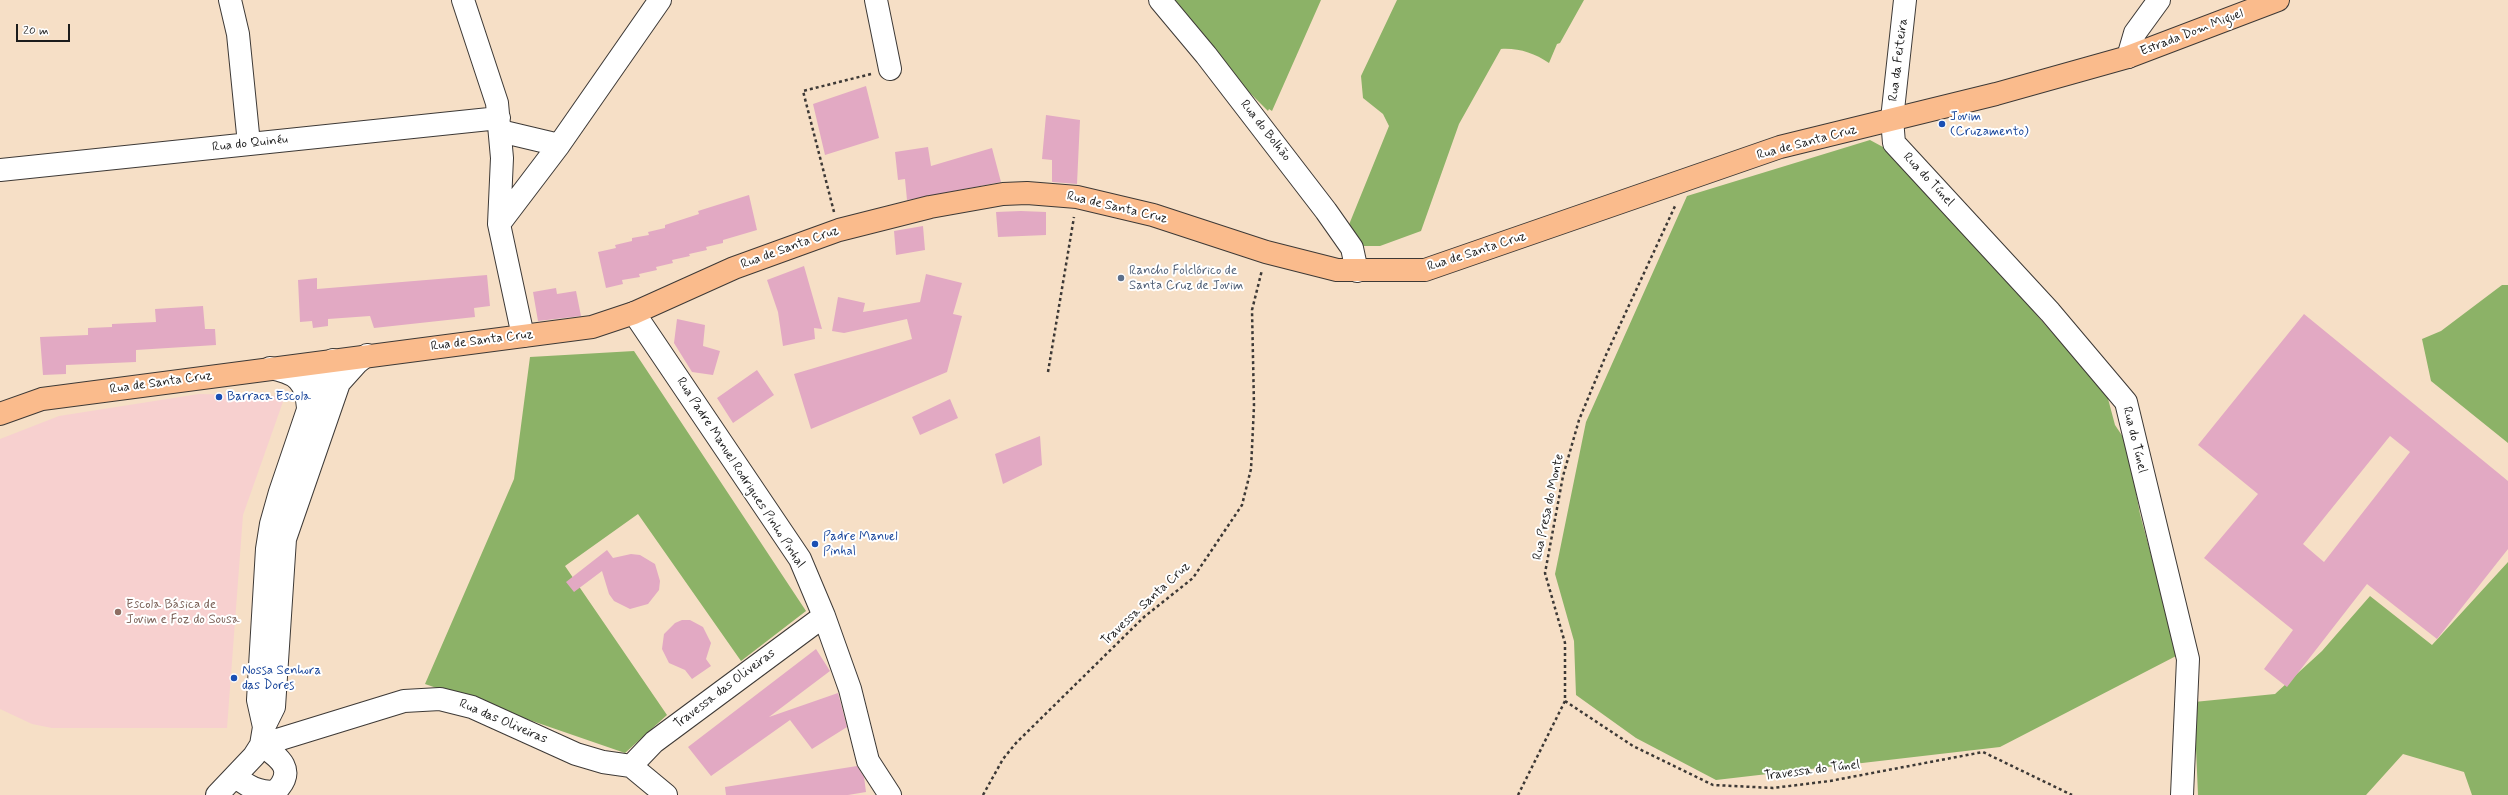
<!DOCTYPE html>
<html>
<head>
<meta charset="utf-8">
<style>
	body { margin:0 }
	#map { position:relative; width:2508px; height:795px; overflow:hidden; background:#f6dfc6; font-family:Mynerve,sans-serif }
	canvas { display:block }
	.scale { position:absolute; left:16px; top:24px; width:54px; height:18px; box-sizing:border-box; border:2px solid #1c1c1c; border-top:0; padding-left:5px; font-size:12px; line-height:14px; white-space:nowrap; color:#1c1c1c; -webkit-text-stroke:3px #fff; paint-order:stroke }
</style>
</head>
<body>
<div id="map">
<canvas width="2508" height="795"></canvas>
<div class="scale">20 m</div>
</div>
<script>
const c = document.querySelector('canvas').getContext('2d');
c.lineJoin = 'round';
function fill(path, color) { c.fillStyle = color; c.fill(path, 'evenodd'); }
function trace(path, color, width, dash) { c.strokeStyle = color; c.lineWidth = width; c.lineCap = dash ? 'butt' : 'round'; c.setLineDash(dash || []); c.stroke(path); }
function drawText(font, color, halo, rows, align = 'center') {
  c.font = font + ' Mynerve,sans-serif'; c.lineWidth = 4; c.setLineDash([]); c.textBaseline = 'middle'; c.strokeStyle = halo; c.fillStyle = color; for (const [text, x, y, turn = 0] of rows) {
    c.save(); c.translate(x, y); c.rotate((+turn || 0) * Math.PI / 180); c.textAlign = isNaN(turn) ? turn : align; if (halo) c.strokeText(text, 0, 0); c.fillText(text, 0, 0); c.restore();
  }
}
fill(new Path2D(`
	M199,394l86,2 -42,119 -16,213h-175l-20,-4 -32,-15v-270l59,-23z`), '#f7d0cf');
fill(new Path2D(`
	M1172,0h149l-49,111 -3,-2 -1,2 -42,-42z
	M1397,0h187l-24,43 -3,1 -8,19c-15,-10 -30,-15 -48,-14l-42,75 -38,107 -41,15h-17l-17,-14 43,-106 -6,-12 -20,-16 -2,-22z
	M1870,140l24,13 132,146 8,13 73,83 8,30 12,18 13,71 38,141 -178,92 -284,33 -80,-42 -60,-43 -2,-54 -19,-67 31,-152 101,-226z
	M2502,285h6v158l-77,-62 -9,-42 19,-8z
	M634,351l172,260 -65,50 -103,-147 -73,52 102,149 -42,38 -200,-69 89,-205 16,-122z
	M2508,562v233h-36l-8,-23 -61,-18 -37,41h-168l-4,-93 81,-8 47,-43 48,-55 62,49z`), '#8cb267');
fill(new Path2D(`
	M866,86l13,52 -54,17 -12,-51z
	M1046,115l34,5 -3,64 -25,-2v-22l-10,-1z
	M928,147l3,19 61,-18 9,34 -94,18 -2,-21 -7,1 -3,-28z
	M749,195l8,35 -34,10v3l-17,4 1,3 -18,4 1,2 -18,4 1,3 -17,4 1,3 -18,4 1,3 -18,3 1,4 -17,4 -8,-36 18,-4 -1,-3 17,-4v-3l17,-3 -1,-3 17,-4v-3l34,-11 -1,-3z
	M1021,211l25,1v23l-48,2 -2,-25z
	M923,226l2,24 -29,5 -2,-24z
	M804,266l18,63 -8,-1 1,11 -32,7 -5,-34 -11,-32z
	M926,274l36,9 -9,31 9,2 -15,56 -136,57 -17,-55 118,-35 -5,-20 -63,14 -12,-2 6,-34 27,6 -2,9 57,-10z
	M487,275l3,31 -16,2 1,9 -101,11 -4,-12 -42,3v7l-15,2 -1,-7 -12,1 -2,-42 19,-2v11z
	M556,288l1,6 19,-3 5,25 -43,5 -5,-29z
	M203,306l2,23h10l1,16 -80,5v12l-70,3v9l-23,1 -3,-38 48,-2v-7l24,-1v-3l44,-2 -1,-13z
	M2304,314l204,167v68l-71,90 -70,-55 -80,103 -23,-18 29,-39 -89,-72 54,-64 -60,-49zM2390,436l20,16 -86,110 -21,-18z
	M677,319l28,6 -2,21 17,5 -7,24 -21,-3 -18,-29z
	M757,370l17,25 -41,28 -16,-25z
	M950,399l8,19 -38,17 -8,-18z
	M1040,436l2,29 -39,19 -8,-30z
	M607,550l6,8 18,-4 9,1 15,9 5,17 -1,9 -11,14 -18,5 -16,-8 -5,-7 -7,-23 -28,21 -8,-10z
	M682,620h8l13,7 8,16 -5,16 5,7 -19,13 -7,-9 -16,-7 -7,-14 2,-15 11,-11z
	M816,649l14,22 -61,46 69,-24 9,34 -35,22 -22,-29 -79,56 -23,-29z
	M857,766l7,11 2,15 -18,3h-122l-1,-8z`), '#e2a9c3');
const minor = new Path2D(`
	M230,0l8,34 11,110
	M463,0l34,103 5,55 -3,66 24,112
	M876,0l14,69
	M1160,0l46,55 120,156 26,37 5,23
	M1905,0l-13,119 2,24 156,169 76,90 62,257 -6,136
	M2128,57l7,-24 24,-33
	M500,131l59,14
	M0,170l499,-52
	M499,224l60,-79 101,-145
	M634,313l166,246 24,57 26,73 18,72 22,34
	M270,368c26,5 36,12 38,40
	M264,727l-6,-27 9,-151 4,-25 9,-32 36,-106 8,-17 9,-9
	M261,745l143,-44 36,-2 32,8 104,47 27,8 28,4 35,29
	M631,766l23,-24 170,-126
	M235,776c13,11 23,16 40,16 22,-22 5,-34 -14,-47
	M217,795l37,-39 7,-11 3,-18 10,-20 11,-168 54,-156 18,-20 10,-8`);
const major = new Path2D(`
	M0,414l42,-15 550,-72 42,-14 100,-45 105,-38 91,-23 73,-13 24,-1 50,4 76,18 113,37 71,18h88l355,-123 216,-53 132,-37 150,-57`);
trace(minor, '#3d3936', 24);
trace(major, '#3d3936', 24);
trace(new Path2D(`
	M834,212l-31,-121 68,-17
	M1048,372l26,-155
	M1565,701l68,45 80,39 60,3 57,-7 153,-29 89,43
	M983,795l20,-36 13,-16 128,-126 49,-39 49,-73 9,-36 3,-63 -2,-96 10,-40
	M1518,795l47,-94v-58l-20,-70 18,-97 16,-56 27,-65 70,-151`), '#3d3936', 2.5, [3, 3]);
trace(minor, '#fff', 22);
trace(major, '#fabb8c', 22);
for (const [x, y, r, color] of [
	[1942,124,4,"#1a4fb4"],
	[1121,278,4,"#5c6f8a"],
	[219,397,4,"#1a4fb4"],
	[815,544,4,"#1a4fb4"],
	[118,612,4,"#8d6e63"],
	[234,678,4,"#1a4fb4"]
]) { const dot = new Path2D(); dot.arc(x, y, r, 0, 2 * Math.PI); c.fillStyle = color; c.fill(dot); trace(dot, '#fff', 1.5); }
drawText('13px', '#1c1c1c', '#fff', [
	["Estrada Dom Miguel",2192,33,-21],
	["Rua da Feiteira",1899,60,-83],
	["Rua do Bolhão",1265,131,52],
	["Rua de Santa Cruz",1807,143,-15],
	["Rua do Quinéu",250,144,-6],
	["Rua do Túnel",1928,180,47],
	["Rua de Santa Cruz",1117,208,13],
	["Rua de Santa Cruz",790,248,-20],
	["Rua de Santa Cruz",1477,252,-18],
	["Rua de Santa Cruz",482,341,-7],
	["Rua de Santa Cruz",161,383,-8],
	["Rua do Túnel",2134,440,76],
	["Rua Padre Manuel Rodrigues Pinho Pinhal",740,473,57],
	["Rua Presa do Monte",1549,507,-78],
	["Travessa Santa Cruz",1146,604,-43],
	["Travessa das Oliveiras",725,689,-37],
	["Rua das Oliveiras",503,722,23],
	["Travessa do Túnel",1812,771,-7]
]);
drawText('13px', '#164399', '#fff', [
	["Jovim",1950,117],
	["(Cruzamento)",1950,132],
	["Barraca Escola",227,397],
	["Padre Manuel",823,537],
	["Pinhal",823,552],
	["Nossa Senhora",242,671],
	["das Dores",242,686]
], 'left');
drawText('13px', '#4e5e75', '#fff', [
	["Rancho Folclórico de",1129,271],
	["Santa Cruz de Jovim",1129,286]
], 'left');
drawText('13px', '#785e54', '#fff', [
	["Escola Básica de",126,605],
	["Jovim e Foz do Sousa",126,620]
], 'left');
</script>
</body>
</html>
